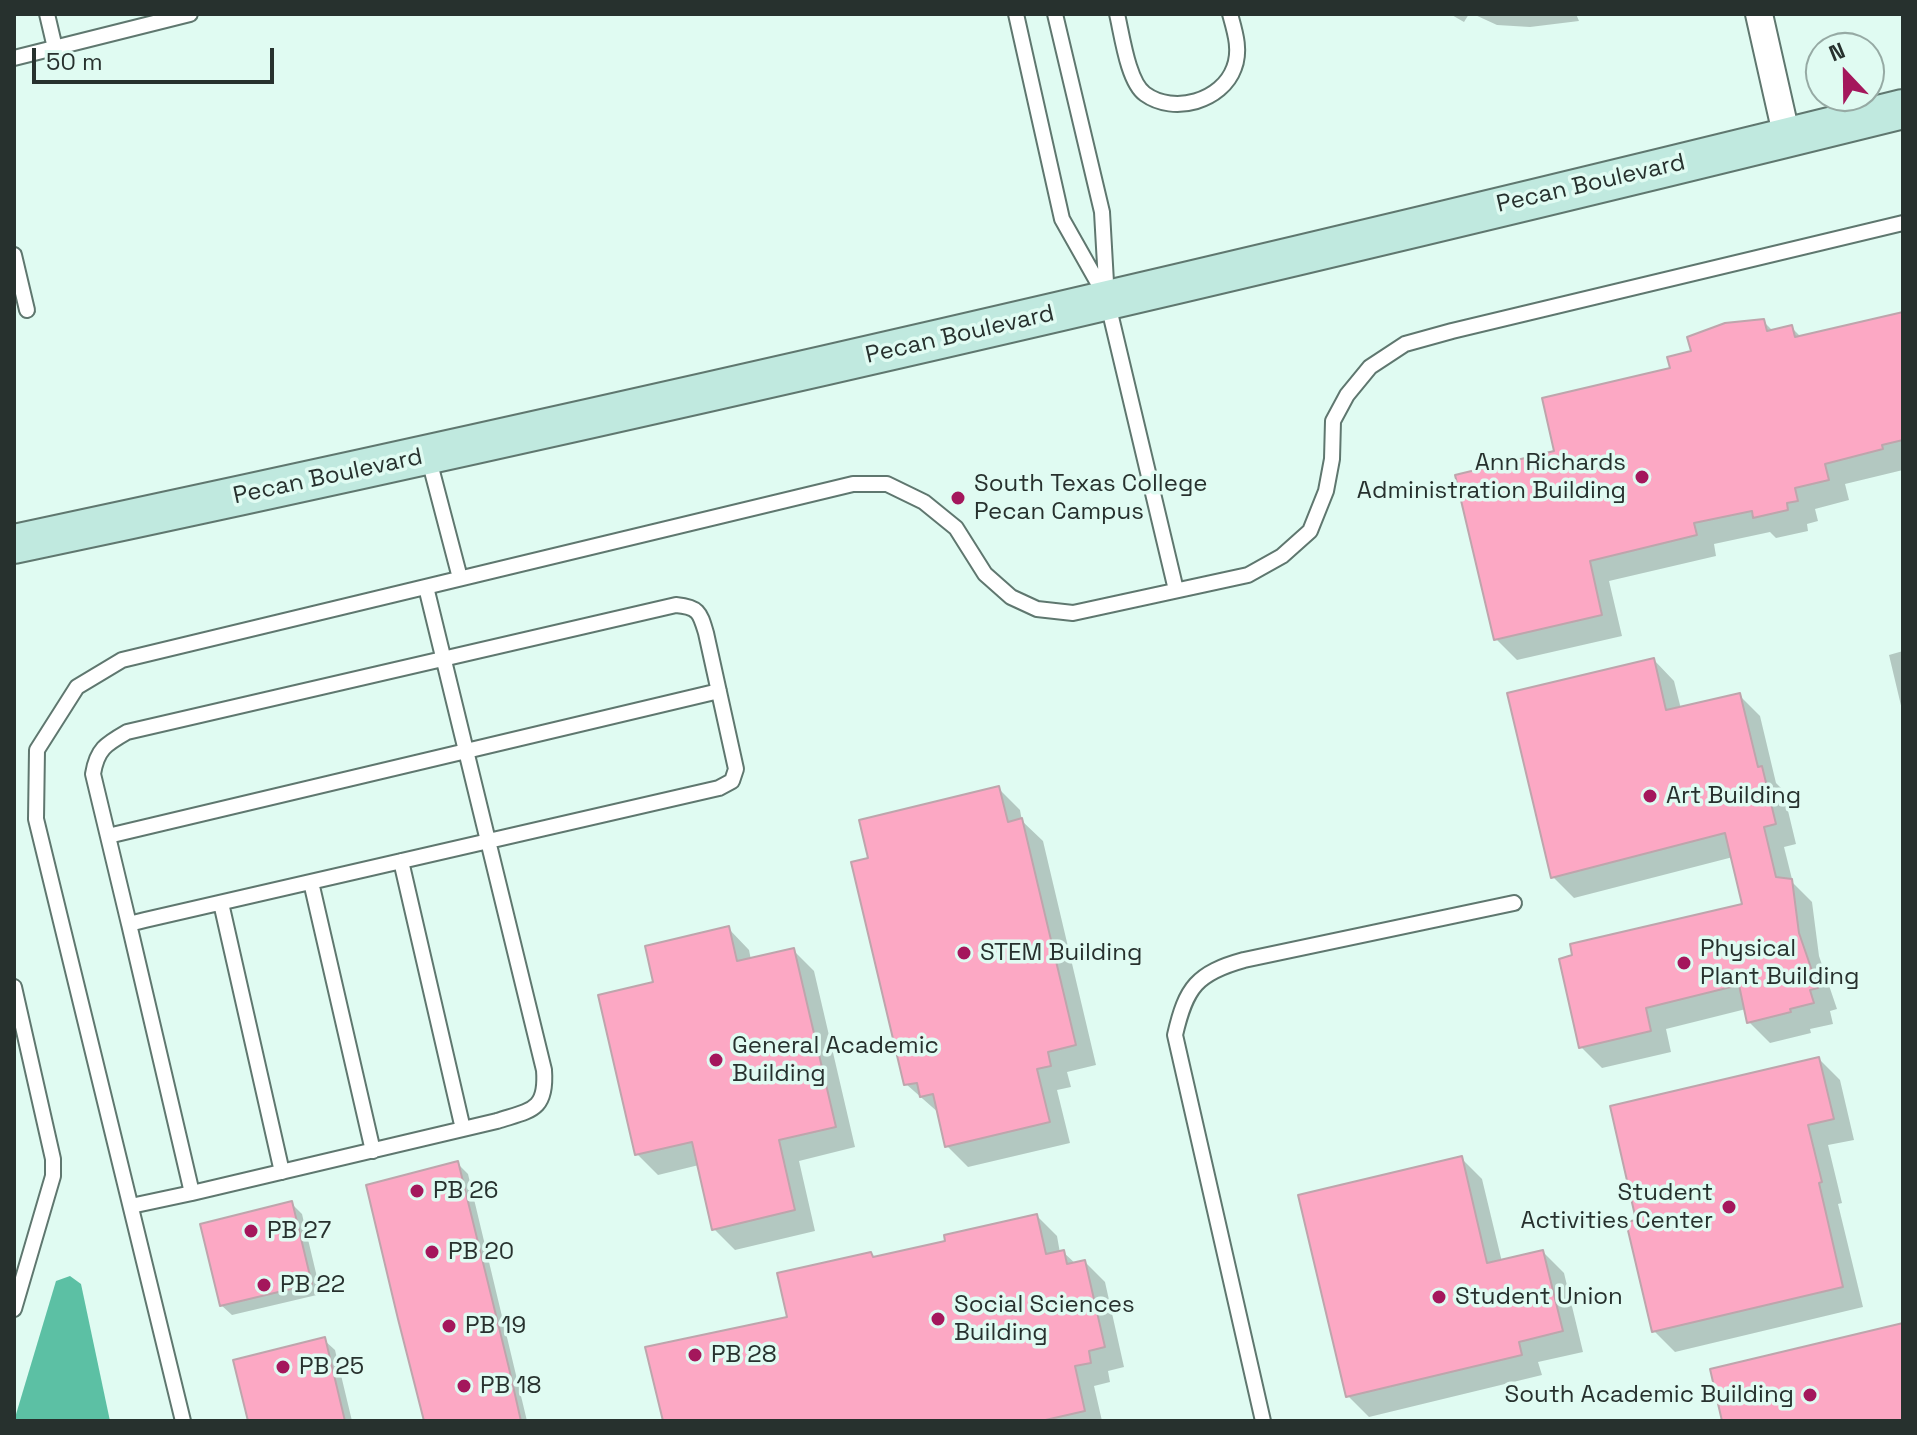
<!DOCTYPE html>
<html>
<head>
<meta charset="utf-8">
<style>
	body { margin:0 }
	#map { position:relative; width:1917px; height:1435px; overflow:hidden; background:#e0fbf2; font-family:"Space Grotesk",sans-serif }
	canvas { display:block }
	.frame { position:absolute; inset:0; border:16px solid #27312e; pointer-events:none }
	.north { position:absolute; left:1805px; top:32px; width:80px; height:80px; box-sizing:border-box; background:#e0fbf2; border:2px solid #96aaa4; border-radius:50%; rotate:338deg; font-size:22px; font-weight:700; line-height:32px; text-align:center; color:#27312e }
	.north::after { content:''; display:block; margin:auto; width:28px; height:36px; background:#a4175c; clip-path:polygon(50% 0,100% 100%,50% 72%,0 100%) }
	.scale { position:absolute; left:32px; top:48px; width:242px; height:36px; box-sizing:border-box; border:4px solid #27312e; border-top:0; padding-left:10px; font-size:24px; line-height:28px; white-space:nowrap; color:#27312e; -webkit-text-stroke:6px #e0fbf2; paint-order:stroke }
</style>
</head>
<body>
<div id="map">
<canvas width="1917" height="1435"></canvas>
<div class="frame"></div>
<div class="north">N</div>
<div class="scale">50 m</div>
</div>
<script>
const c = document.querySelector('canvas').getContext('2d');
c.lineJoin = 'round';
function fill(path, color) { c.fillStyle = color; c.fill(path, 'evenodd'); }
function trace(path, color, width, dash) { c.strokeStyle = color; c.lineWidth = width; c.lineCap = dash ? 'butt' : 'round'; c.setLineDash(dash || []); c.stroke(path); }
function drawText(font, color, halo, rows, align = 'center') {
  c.font = font + ' "Space Grotesk",sans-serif'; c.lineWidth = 7; c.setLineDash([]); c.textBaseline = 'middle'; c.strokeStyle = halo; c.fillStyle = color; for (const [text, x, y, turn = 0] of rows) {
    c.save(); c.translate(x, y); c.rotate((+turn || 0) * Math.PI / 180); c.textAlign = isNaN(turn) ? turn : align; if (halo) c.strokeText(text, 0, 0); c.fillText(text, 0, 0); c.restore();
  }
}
fill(new Path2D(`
	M70,1276l11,8 29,137h-96l42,-140z`), '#5cc0a4');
fill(new Path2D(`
	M1450,14h19l-5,8z
	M1473,14h103l3,7 -49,6 -33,-2z
	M1903,314v156l-58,14 4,16 -34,9 3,12 -11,3 1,7 -32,7 -6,-6 -56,12 2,12 -107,25 13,55 -105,24 -21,-21 60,-186 137,-100 70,-32 11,11 17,-5 11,11z
	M1903,651v63l-14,-59z
	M1654,660l20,21 7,28 58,-14 21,21 16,67 7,7 13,54 -12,3 9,36 19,19 7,54 18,53 -7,2 3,13 -23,5 1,4 -41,10 -21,-21 -3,-13 -80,20 5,23 -69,16 -21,-21 164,-142 -12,-48 -159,41 -21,-21z
	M999,789l21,21 2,11 21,20 53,224 -29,7 4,15 -14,3 13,53 -102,24 -21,-21 -7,-32 -34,-30 -36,-224z
	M728,928l21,22 2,10 42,-10 21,21 41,176 -56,14 16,70 -80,19 -21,-21 -15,-64 -41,10 -21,-21 19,-171z
	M1819,1059l21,21 14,60 -26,5 14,58 -4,1 25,103 -188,45 -21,-21z
	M1461,1158l21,21 20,83 41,-10 21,21 19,79 -45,10 4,13 -173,42 -21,-21z
	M457,1163l11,11 59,247h-102z
	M292,1204l10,10 19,80 -89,21 -11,-10z
	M1037,1216l20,20 3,17 3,-1 13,12 9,-2 20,20 19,85 -16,4 2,11 -16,4 8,35h-437l206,-167 4,5 73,-17z
	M324,1340l11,10 17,71h-103z`), '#0003');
const building = new Path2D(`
	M1903,312v128l-21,5 1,4 -58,15 4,16 -34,8 3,13 -11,2 1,7 -35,8 -1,-7 -58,12 3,12 -107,26 12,54 -108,25 -39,-165 99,-24 -12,-53 128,-30 -3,-11 24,-6 -4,-14 38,-14 39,-4 3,12 25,-6 3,12z
	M1654,658l12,52 74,-17 18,74 4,-1 14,58 -12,3 12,50 16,2 7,54 19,55 -8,2 4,13 -24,6 1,3 -44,11 -8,-38 -93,23 5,23 -72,17 -20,-89 13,-4 -2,-11 172,-40 -17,-71 -174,45 -44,-185z
	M999,786l9,36 14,-4 54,227 -28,7 3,14 -14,3 13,53 -105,25 -12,-53 -13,3 -3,-14 -13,2 -53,-223 17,-4 -9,-38z
	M729,926l8,35 57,-13 42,179 -57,13 16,70 -83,20 -20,-88 -57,13 -37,-160 55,-13 -8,-36z
	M1819,1057l15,62 -26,6 14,57 -3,1 24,104 -191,45 -26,-110 10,-2 -26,-114z
	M1462,1156l25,107 56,-13 20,81 -44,11 3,13 -176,42 -48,-202z
	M458,1161l51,207 12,53h-97l-26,-102 -32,-134z
	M292,1201l20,83 -92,22 -20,-82z
	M1037,1214l9,40 18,-4 3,14 18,-4 20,87 -16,4 2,12 -16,3 10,45 -44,10h-378l-18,-74 142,-30 -10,-44 94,-21 2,5 72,-16 -1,-6z
	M1903,1323v98h-181l-12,-52z
	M325,1337l20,84h-97l-15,-61z`);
fill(building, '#fca8c4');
trace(building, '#bea5ac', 2);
const lane = new Path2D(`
	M47,14l8,34
	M1016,14l46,205 44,78
	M1055,14l47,198 5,88 69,290
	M1117,14c5,21 11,68 28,80 29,21 77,7 89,-26 7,-18 1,-36 -4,-54
	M14,58l176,-44
	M14,255l13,55
	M428,456l32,122
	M108,836l611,-145
	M401,861l62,268
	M311,882l62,269
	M221,903l61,269
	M129,924l-36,-150c4,-25 13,-30 34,-42l549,-127c23,2 24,8 30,28l30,136 -4,12 -13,7 -574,132 -16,4 63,269 305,-72c34,-11 50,-10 47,-51 -40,-161 -80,-322 -118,-483
	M14,987l39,172v17l-39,133
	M131,1206l61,-13
	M183,1421l-147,-602 1,-69 40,-63 45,-27 731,-176h34l37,18 32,26 29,46 26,23 26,12 36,4 175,-38 34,-19 28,-25 16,-40 6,-32 1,-38 14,-26 23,-28 35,-23 47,-13 451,-108
	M1263,1421l-88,-386c11,-48 22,-62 69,-75l270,-57`);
const street = new Path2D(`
	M1759,14l28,124`);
const secondary = new Path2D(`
	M14,544c632,-134 1262,-280 1889,-435`);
trace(lane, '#5f776f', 18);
trace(street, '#5f776f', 30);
trace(secondary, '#5f776f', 42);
trace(lane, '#fff', 14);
trace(street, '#fff', 26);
trace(secondary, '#c0e9df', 38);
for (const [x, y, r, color] of [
	[1642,477,8,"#a4175c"],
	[958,498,8,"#a4175c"],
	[1650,796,8,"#a4175c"],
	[964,953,8,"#a4175c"],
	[1684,963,8,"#a4175c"],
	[716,1060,8,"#a4175c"],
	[417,1191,8,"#a4175c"],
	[1729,1207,8,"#a4175c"],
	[251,1231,8,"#a4175c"],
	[432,1252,8,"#a4175c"],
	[264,1285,8,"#a4175c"],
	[1439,1297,8,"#a4175c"],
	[938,1319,8,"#a4175c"],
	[449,1326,8,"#a4175c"],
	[695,1355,8,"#a4175c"],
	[283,1367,8,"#a4175c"],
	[464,1386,8,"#a4175c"],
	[1810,1395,8,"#a4175c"]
]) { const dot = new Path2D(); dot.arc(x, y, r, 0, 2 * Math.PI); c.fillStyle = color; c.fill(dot); trace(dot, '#e0fbf2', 3); }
drawText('24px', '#27312e', '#e0fbf2', [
	["Pecan Boulevard",1591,184,-13],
	["Pecan Boulevard",960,335,-13],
	["Pecan Boulevard",328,477,-12]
]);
drawText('24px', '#27312e', '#e0fbf2', [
	["Ann Richards",1626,463,"right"],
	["Administration Building",1626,491,"right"],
	["South Texas College",974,484],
	["Pecan Campus",974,512],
	["Art Building",1666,796],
	["Physical",1700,949],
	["Plant Building",1700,977],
	["STEM Building",980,953],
	["General Academic",732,1046],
	["Building",732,1074],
	["PB 26",433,1191],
	["Student",1713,1193,"right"],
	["Activities Center",1713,1221,"right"],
	["PB 27",267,1231],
	["PB 20",448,1252],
	["PB 22",280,1285],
	["Student Union",1455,1297],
	["Social Sciences",954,1305],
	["Building",954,1333],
	["PB 19",465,1326],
	["PB 28",711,1355],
	["PB 25",299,1367],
	["PB 18",480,1386],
	["South Academic Building",1794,1395,"right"]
], 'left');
</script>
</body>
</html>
